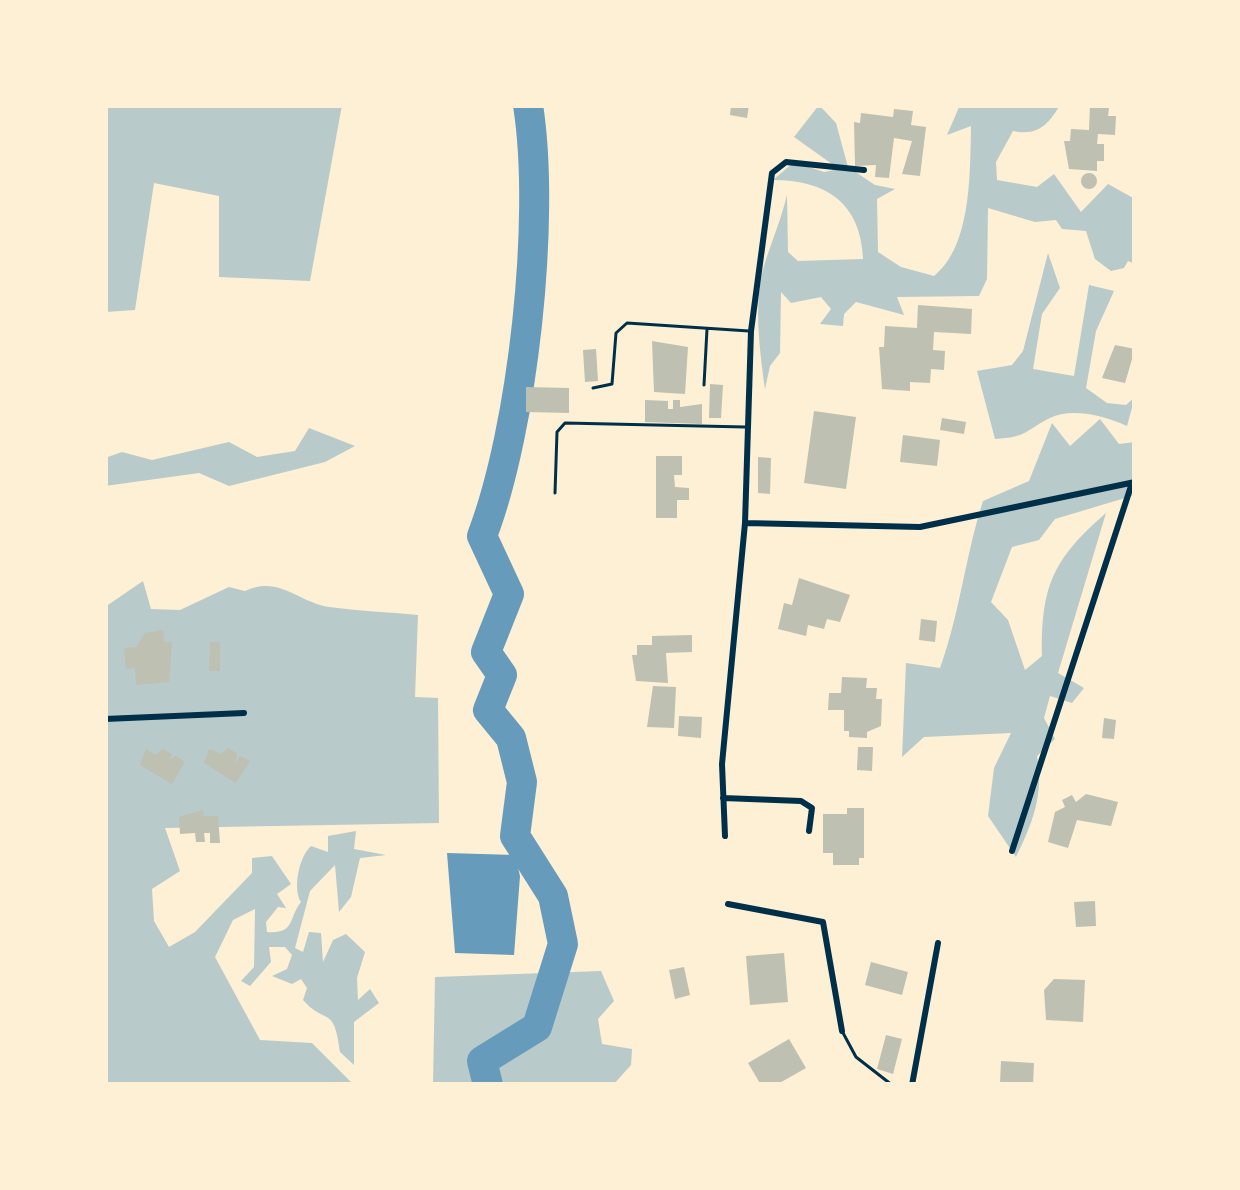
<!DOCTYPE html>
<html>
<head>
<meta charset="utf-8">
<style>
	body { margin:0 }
	#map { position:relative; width:1240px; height:1190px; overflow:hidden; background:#fdf0d5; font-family:Karla,sans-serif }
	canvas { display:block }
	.frame { position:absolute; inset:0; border:108px solid #fdf0d5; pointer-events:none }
</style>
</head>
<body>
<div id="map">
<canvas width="1240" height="1190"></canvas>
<div class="frame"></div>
</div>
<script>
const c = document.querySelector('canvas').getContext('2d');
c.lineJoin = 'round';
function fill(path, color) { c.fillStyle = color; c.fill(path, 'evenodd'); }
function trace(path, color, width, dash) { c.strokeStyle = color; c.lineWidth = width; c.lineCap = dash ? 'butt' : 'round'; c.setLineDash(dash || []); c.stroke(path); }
fill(new Path2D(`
	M105,105h237l-32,176 -91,-4v-81l-65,-13 -19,127 -30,2z
	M819,105l17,18 12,44 27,18 20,4 -18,10 1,53 23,15 33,9c38,-30 36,-105 37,-150l-24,9 13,-30h100c-12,20 -22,31 -47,26l-17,31 1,18 40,7 17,-13 27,38 27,-28 27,15v65l-7,-3 -4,7 -13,3 -16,-12 -9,-28 -24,-2 -6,-9 -21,2 -47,-14 -1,71 -8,17 -82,1 7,18 -48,-13 -12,12 -1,12 -23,-2 11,-15 -10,-12 -30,6 -10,-11 -1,61 -10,13 -5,23c-5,-37 -12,-86 -1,-123 7,-23 17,-46 23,-71l1,57 10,9 65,-2c-2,-56 -37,-79 -90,-79l21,-18 30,10 15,-3 -45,-32z
	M1048,253l12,35 -18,26 -9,55 41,7 15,-91 25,6 -18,40 -10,57 21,15 19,2 9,-8 -8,29c-21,-10 -56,-19 -77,-8 -26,13 -22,19 -55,21l-18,-68 35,-6 11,-14z
	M1100,419l19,25 16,-2v53l-80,24 -16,21 -27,7 -21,55 17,18 17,50 17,-14c-1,-70 11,-97 64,-143l-48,160 26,15 -12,15 -22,-7 -6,22 11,21 -18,17c7,38 -4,66 -21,101l-28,-41 6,-48 17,-35 -87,4 -22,20 4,-94 34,5c20,-55 25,-111 43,-167l46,-20 23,-58 18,23z
	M309,428l46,18 -30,16 -96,24 -30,-13 -94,13v-28l17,-6 30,8 77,-18 28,15 38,-6z
	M143,581l8,28 29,1 49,-23 16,4c33,-16 53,11 84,16 29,4 59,5 89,8l-3,82 23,1 1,125 -274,5 15,43 -28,18 2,32 15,26 26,-15 57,-59v-15l20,-2 19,28 -14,10 9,14 -8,-1 -12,15 1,10c29,2 21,-14 34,-30 -8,-12 -3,-44 10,-56l17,6v-16l28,-5 -2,18 32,6 -26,3 -9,39 -12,15 -4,-47 -25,26 -15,57 8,4 6,-20 12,1 2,29 10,-22 13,-6 19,18 -8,26 1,22 12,-11 9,14 -25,19v43l-14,-13c-6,-48 -14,-26 -37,-52l4,-12 -6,-9 -9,5 -20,-8 15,-7 5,-14 -7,-8h-16l2,15 -21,24 -9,-5 13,-14 1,-58 -22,11 -18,37 45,83 52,3 42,42h-249v-478z
	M601,971l13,30 -16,18 4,25 30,5 -1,16 -18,20h-180l2,-108z`), '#b9caca');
fill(new Path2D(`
	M447,853l68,2 5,21 -6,79 -59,-2z`), '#669bbc');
trace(new Path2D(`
	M488,1085l-6,-24 55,-34 26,-83 -10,-48 -38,-60 7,-54 -11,-44 -23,-28 14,-35 -16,-23 23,-58 -27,-58c41,-107 64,-317 46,-431`), '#669bbc', 30);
fill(new Path2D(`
	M731,105h18l-2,13 -17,-3z
	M1090,105h12l7,3 -1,8h8l-1,19 -17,-1 -1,10h7v17h-7v10l-28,-2 -5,-28h6l1,-12 18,1z
	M894,109l19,2 -2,14 15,2 -6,49 -18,-2 10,-33 -18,-3 -5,40 -14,-1 1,-12 -21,1 -1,-44 6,1 1,-10 32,4z
	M1081 181a8 8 0 1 1 16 0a8 8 0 1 1-16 0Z
	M918,305l54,4 -1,25 -37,-2 -1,18 12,1 -1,19 -13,-1 -1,14 -20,-1v9l-28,-2 -3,-42h5l1,-21 32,2z
	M652,341l36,6 -3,47 -31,-2z
	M1115,345l20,4 -10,34 -23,-5z
	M596,349l2,32 -13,1 -2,-32z
	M710,384l13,1 -2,33h-12z
	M526,387l43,1v25l-43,-1z
	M645,400l23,1v8h5v-9h7v7l22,-3v20l-57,-2z
	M814,411l42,6 -10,72 -42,-6z
	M942,418l24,4 -2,12 -24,-4z
	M903,435l37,5 -3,26 -37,-4z
	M656,456h26v19h-8l1,12 14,1v12h-12v18h-21z
	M758,457l13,1 -1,36 -12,-1z
	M799,578l51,17 -10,27 -13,-3 -3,10 -16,-4 -2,11 -28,-7 6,-26 8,2z
	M921,619l16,2 -2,21 -16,-2z
	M163,630l1,12h8l-3,40 -33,3 -1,-17 -9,1 -2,-21 12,-1 9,-14z
	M692,635v17l-26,1 2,30 -32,-2 -4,-26h5v-10h15v-9z
	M210,642h10v29h-11z
	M842,677l25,1 -1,10h11l-1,11h6l-1,27 -14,6v6l-18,-1v-6h-5v-21h-16l1,-17h12z
	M653,686l23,1 -2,41 -27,-1z
	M679,716l23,1 -1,21 -23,-2z
	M1104,718l12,2 -2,19 -12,-1z
	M858,747h15l-1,24 -15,-1z
	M228,748l9,5 -1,10 4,-7 10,5 -14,22 -32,-20 5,-14 12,5z
	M146,749l10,6 7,-6 9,5 -3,6 7,-4 9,6 -13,22 -32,-19z
	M1086,794l32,8 -7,24 -34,-6 -9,28 -20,-6 7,-30 10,-5 -3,-7 10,-5 4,7z
	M847,808h17v50h-5v7h-26v-12h-10v-39h24z
	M203,810l1,6h14l2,27h-10v-10h-6l1,9h-9l-1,-9 -15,1 -1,-17z
	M1095,901l1,25 -20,1 -2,-25z
	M784,953l4,49 -38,3 -4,-49z
	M871,962l37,10 -6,23 -37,-10z
	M684,967l6,28 -15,4 -6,-29z
	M1054,979l31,1 -2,42 -37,-2 -2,-30z
	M886,1035l16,4 -9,35 -16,-5z
	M789,1039l17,29 -30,17h-15l-13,-22z
	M1001,1061l33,2 -1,22 -33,-2z`), '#bec0b2');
trace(new Path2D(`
	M704,385l3,-56
	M593,388l19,-4 4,-51 11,-10 122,8
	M555,493l2,-61 8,-9 180,4
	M842,1031l14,26 36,28`), '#003049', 3);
trace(new Path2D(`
	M745,523l175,4 215,-45
	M105,719l139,-6
	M723,798l78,3 11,7 -3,23
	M725,836l-3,-72 23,-241 6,-192 21,-158 14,-11 78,8
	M1012,851l120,-368
	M728,904l95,18 19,109
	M912,1085l26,-142`), '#003049', 6);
</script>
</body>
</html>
